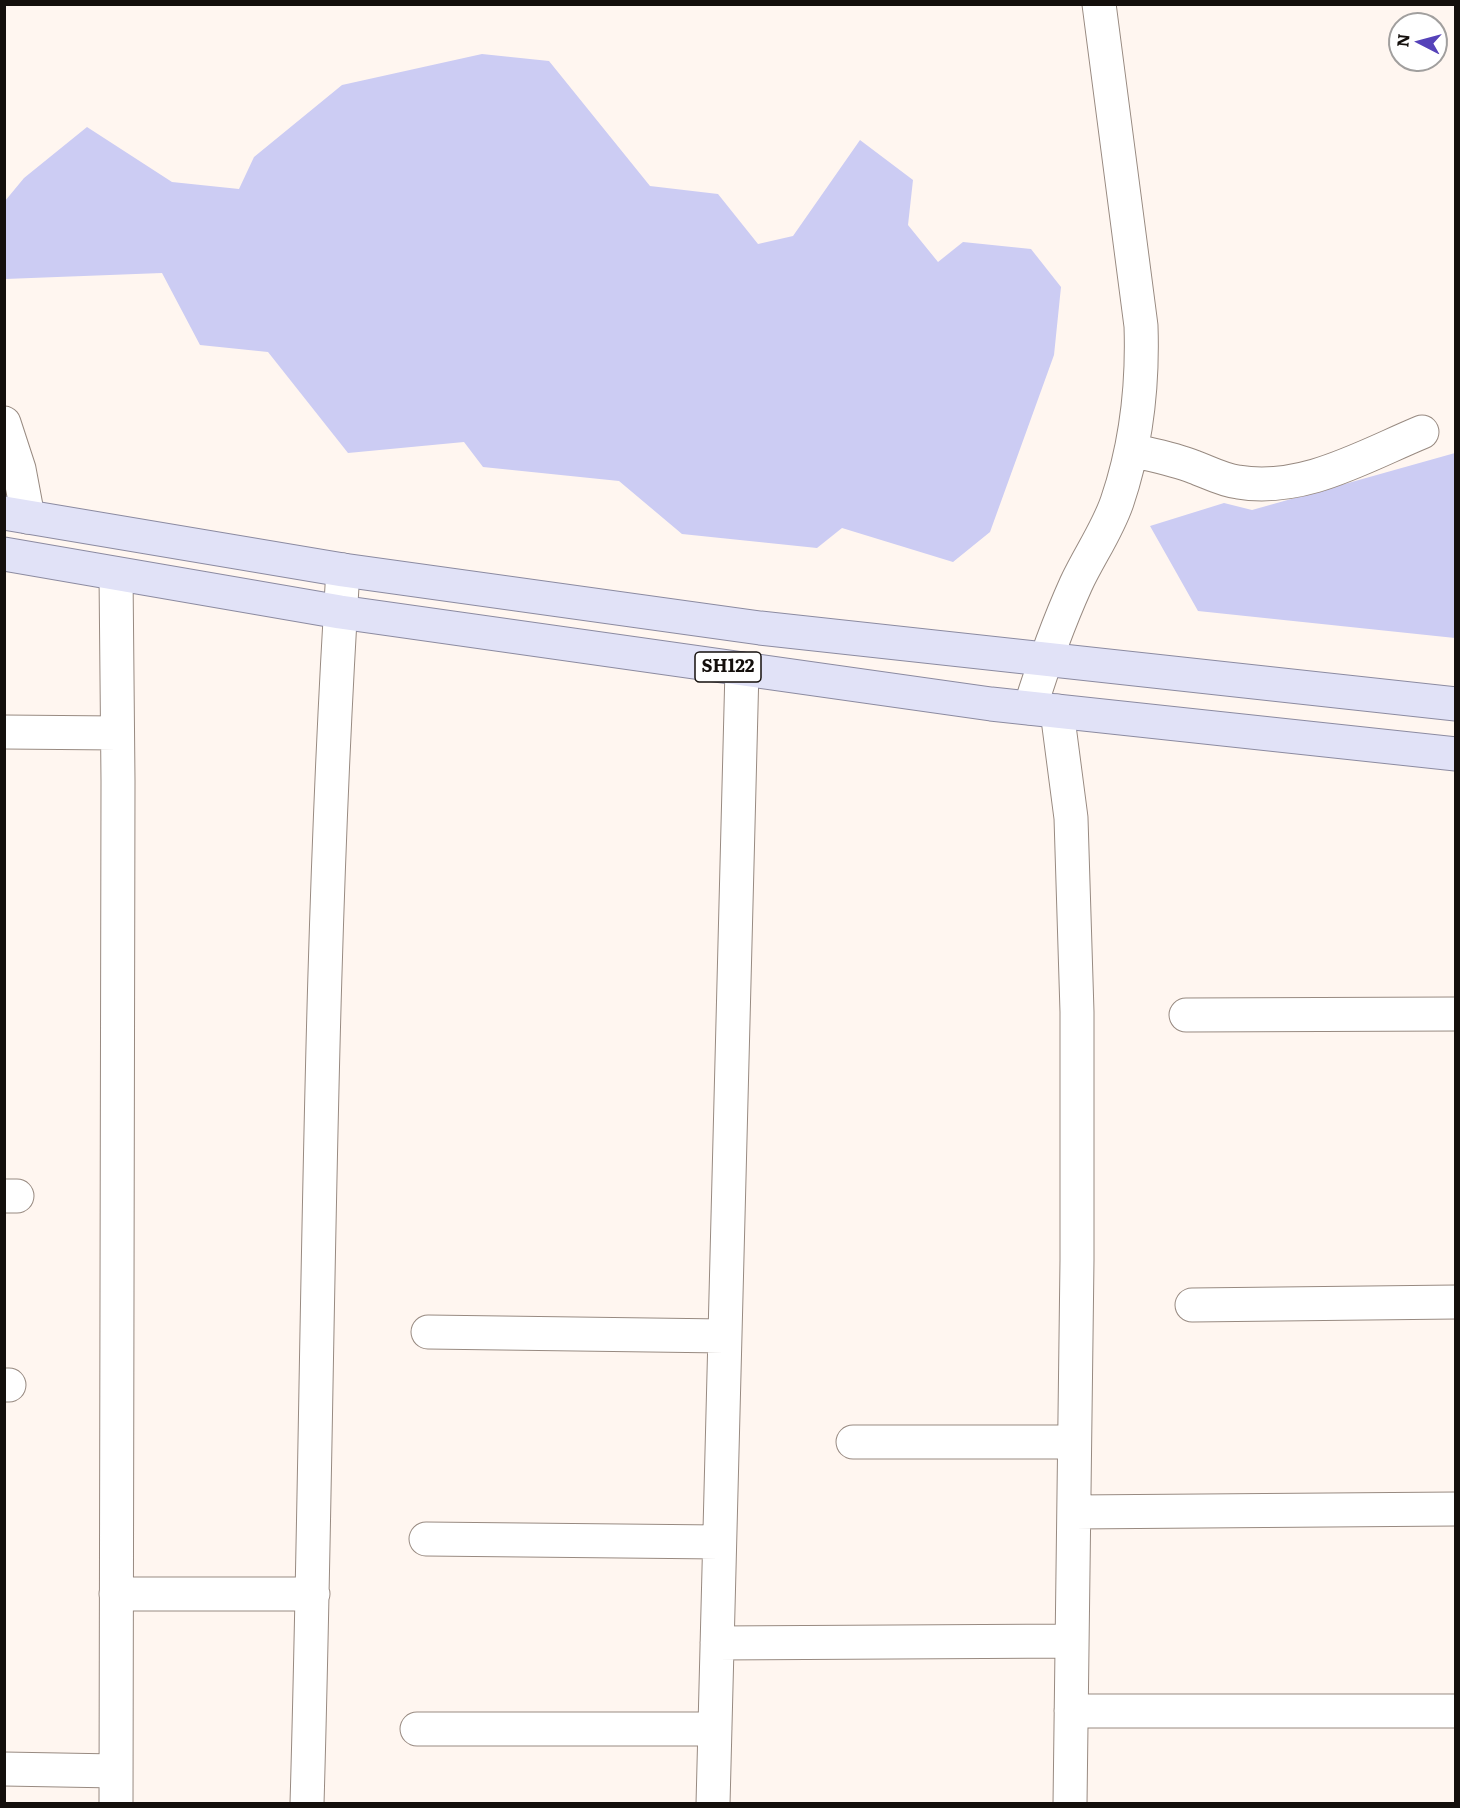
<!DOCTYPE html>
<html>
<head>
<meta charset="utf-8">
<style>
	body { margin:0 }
	#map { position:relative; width:1460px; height:1808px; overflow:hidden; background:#fff6f0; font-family:Literata,serif }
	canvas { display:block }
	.frame { position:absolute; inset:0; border:6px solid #140f0c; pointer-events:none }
	.north { position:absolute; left:1388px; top:12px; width:60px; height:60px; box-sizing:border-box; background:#fff; border:2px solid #a19f9e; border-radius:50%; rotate:276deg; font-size:16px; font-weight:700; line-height:24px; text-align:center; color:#140f0c }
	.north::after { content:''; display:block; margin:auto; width:21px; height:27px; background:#5542b9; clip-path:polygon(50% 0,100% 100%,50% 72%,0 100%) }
</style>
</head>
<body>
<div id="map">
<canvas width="1460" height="1808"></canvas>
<div class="frame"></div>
<div class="north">N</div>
</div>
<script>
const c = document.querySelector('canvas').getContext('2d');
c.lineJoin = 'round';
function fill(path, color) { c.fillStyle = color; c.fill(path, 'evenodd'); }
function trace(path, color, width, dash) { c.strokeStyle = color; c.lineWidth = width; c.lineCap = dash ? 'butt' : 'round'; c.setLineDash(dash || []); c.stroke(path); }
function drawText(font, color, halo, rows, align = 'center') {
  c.font = font + ' Literata,serif'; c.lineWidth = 4.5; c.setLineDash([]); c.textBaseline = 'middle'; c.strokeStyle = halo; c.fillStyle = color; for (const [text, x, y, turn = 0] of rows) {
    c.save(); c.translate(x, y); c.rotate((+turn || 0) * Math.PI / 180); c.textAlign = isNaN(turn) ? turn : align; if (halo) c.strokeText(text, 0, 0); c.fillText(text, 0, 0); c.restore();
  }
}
fill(new Path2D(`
	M482,54l67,7 101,125 68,8 40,50 35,-8 67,-96 53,40 -5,45 30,37 25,-20 68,7 30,38 -7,68 -64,177 -37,30 -111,-34 -25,20 -135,-14 -63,-53 -136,-14 -19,-25 -116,11 -80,-101 -68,-7 -38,-72 -157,6v-78l19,-23 63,-51 85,55 67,7 15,-32 88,-72z
	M1455,453v185l-257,-27 -48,-85 74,-23 28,7z`), '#ccccf3');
const minor = new Path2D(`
	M4,423l15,46 9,48
	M1131,450c21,5 43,9 63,17 14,5 28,13 44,15 65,11 126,-26 184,-50
	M1030,708c13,-42 28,-84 46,-124 13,-28 31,-53 41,-82 19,-56 26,-117 24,-176l-42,-322
	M1057,711l14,107 6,194v248l-7,544
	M4,732l113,1
	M1186,1015l270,-1
	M4,1196h13
	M1192,1305l264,-3
	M428,1332l296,4
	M4,1385h5
	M853,1442h221
	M1074,1512l382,-3
	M426,1539l293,3
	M116,1594h197
	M717,1643l355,-2
	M1071,1711h385
	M417,1729h298
	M4,1769l112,2
	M116,1804l2,-1023 -2,-207
	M307,1804c12,-412 10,-824 36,-1234
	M713,1804l29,-1135`);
const major = new Path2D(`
	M4,513l339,57 417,58 696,76
	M4,554l336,58 651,92 465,50`);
trace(minor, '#988a81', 35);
trace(major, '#8c8ba1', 35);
trace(minor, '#fff', 33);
trace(major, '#e1e2f7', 33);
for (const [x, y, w] of [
	[728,667,66]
]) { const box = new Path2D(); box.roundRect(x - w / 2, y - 15, w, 30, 4.5); c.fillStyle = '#fff'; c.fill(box); trace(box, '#140f0c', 1.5); }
drawText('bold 18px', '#140f0c', null, [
	["SH122",728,667]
]);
</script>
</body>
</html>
